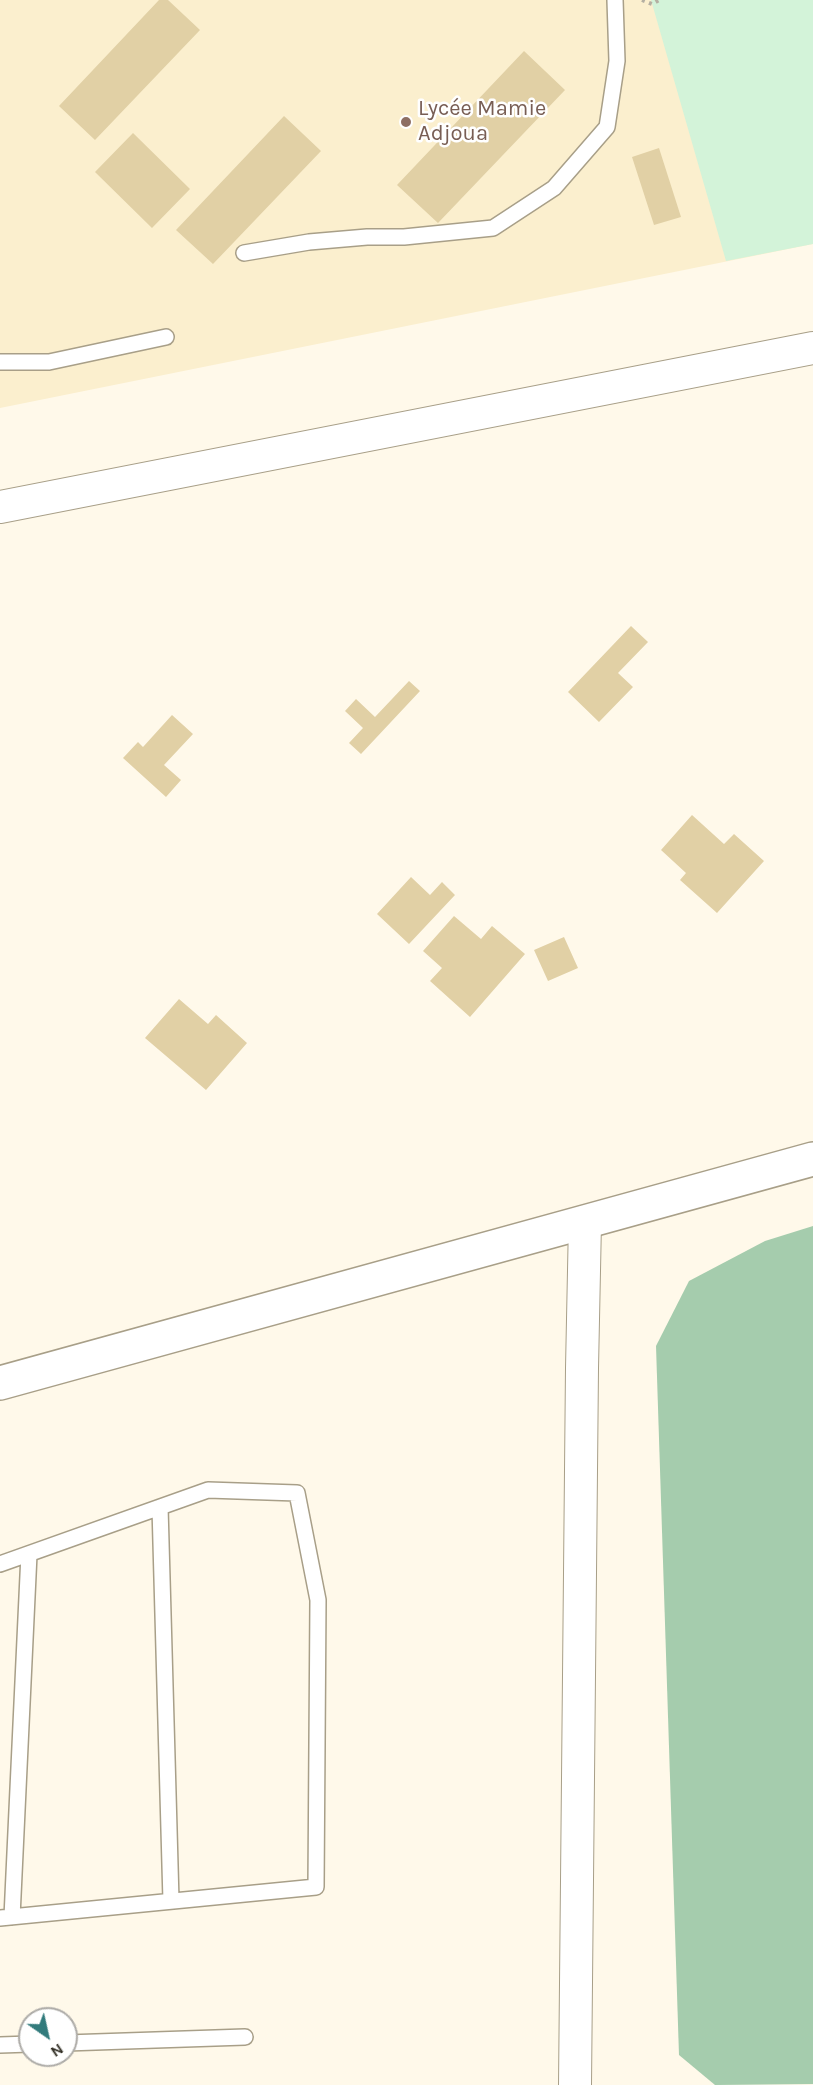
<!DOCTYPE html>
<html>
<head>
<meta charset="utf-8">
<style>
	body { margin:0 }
	#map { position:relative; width:813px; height:2085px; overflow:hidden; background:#fff9ea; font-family:Karla,sans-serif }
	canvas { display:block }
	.north { position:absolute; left:18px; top:2007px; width:60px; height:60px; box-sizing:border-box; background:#fff; border:2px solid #adaba7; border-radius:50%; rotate:146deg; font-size:16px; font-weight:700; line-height:24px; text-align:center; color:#312e24 }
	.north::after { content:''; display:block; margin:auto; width:21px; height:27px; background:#327b7c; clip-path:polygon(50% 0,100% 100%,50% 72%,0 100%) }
</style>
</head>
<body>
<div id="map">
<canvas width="813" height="2085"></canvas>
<div class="north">N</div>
</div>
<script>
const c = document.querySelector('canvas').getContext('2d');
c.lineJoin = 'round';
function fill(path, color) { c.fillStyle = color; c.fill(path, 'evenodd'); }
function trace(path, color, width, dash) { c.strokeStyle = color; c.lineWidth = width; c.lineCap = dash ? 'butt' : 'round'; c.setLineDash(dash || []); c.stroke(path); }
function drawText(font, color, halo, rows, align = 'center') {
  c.font = font + ' Karla,sans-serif'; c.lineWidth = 5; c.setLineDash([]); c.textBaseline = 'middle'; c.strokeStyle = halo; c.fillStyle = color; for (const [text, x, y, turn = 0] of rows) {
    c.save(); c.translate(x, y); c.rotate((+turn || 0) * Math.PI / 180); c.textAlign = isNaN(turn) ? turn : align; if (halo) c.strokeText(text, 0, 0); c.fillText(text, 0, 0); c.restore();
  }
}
fill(new Path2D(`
	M0,0h813v244l-813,164z`), '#fbefce');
fill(new Path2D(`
	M651,0h162v244l-87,17z`), '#d3f3d9');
fill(new Path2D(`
	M813,1226v858l-98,1 -36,-30 -23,-709 33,-65 76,-40z`), '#a5ccad');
fill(new Path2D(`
	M159,0h9l32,30 -105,110 -36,-34z
	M524,51l41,39 -127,133 -41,-38z
	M284,116l37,35 -108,113 -37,-34z
	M133,133l57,56 -38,39 -57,-56z
	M659,148l22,69 -27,8 -22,-68z
	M631,626l17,16 -30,31 15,14 -34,35 -31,-30z
	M409,681l11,10 -59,63 -12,-11 14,-15 -18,-17 11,-12 19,18z
	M172,715l21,19 -29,31 17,15 -15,17 -43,-39 15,-16 5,5z
	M692,815l32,29 10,-10 30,27 -47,52 -37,-33 6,-7 -25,-23z
	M411,877l19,18 12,-13 13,13 -46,49 -32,-30z
	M454,916l27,23 11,-13 33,28 -55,63 -40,-36 12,-13 -19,-17z
	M564,937l14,31 -30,13 -14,-31z
	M179,999l29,25 8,-9 31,28 -41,47 -61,-52z`), '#e1d0a5');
const lane = new Path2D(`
	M244,253l65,-11 58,-5h37l89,-9 61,-40 53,-61 10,-66 -2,-61
	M0,362h49l117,-25
	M160,1507l11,394
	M0,1564l208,-74 89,3 21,107 -2,287 -316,31
	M12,1917l17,-363
	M66,2043l179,-6
	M0,2045l30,-1`);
const street = new Path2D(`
	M0,507l813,-159
	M575,2085l7,-717 3,-146`);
const secondary = new Path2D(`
	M0,1383l813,-224`);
trace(lane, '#a89f88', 18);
trace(street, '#a89f88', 34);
trace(secondary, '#a89f88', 36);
trace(new Path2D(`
	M642,0l10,4 7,-4`), '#b4afa2', 4, [3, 4.5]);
trace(lane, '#fff', 15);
trace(street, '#fff', 32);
trace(secondary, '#fff', 33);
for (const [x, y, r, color] of [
	[406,122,6,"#8d6e63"]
]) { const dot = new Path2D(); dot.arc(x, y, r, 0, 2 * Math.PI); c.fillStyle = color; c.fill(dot); trace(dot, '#fff', 2); }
drawText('22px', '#785e54', '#fff', [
	["Lycée Mamie",418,109],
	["Adjoua",418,134]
], 'left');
</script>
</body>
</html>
